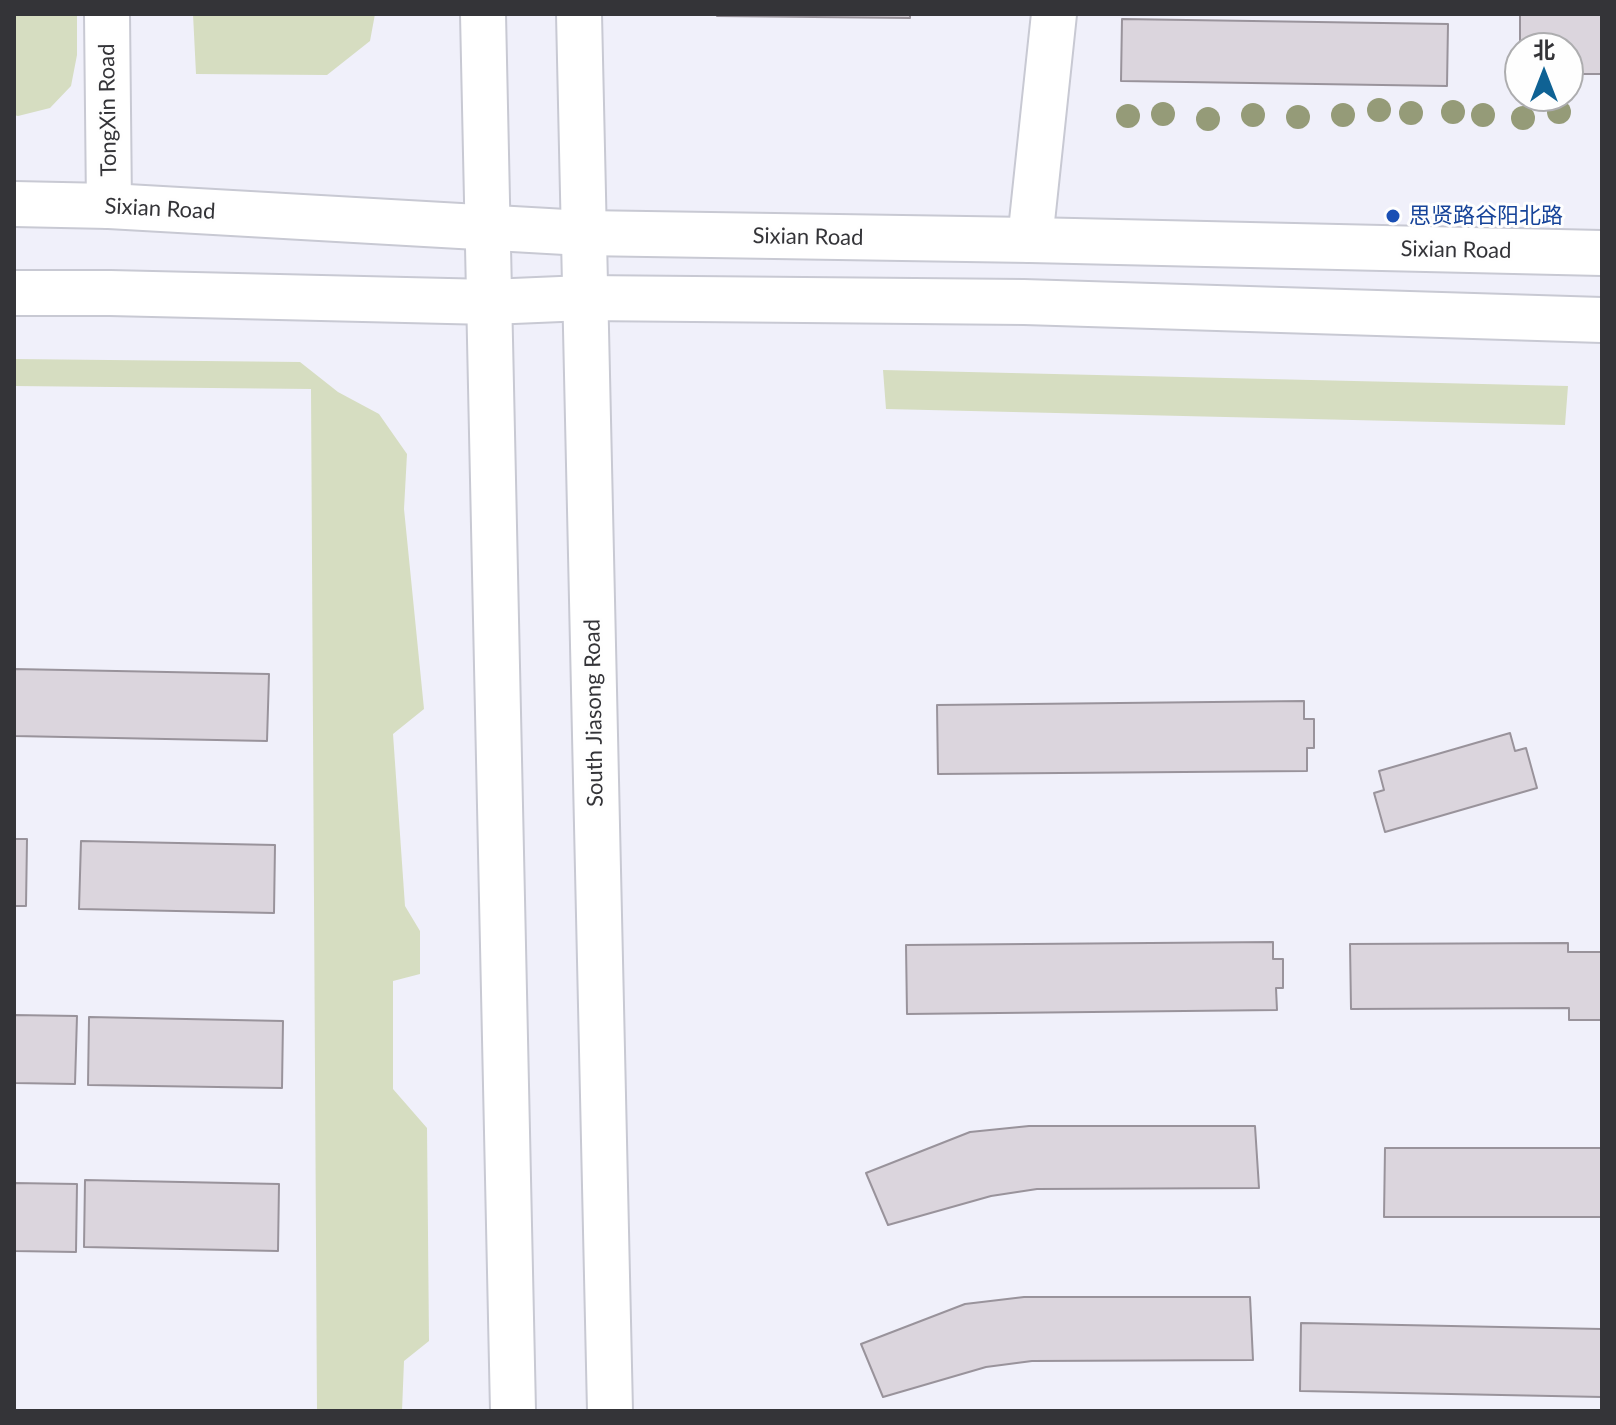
<!DOCTYPE html>
<html>
<head>
<meta charset="utf-8">
<style>
	body { margin:0 }
	#map { position:relative; width:1616px; height:1425px; overflow:hidden; background:#f0f0fa; font-family:Lato,"Noto Sans SC",sans-serif }
	canvas { display:block }
	.frame { position:absolute; inset:0; border:16px solid #343438; pointer-events:none }
	.north { position:absolute; left:1504px; top:32px; width:80px; height:80px; box-sizing:border-box; background:#fefefe; border:2px solid #adadaf; border-radius:50%; rotate:0deg; font-size:22px; font-weight:700; line-height:32px; text-align:center; color:#343438 }
	.north::after { content:''; display:block; margin:auto; width:28px; height:36px; background:#0f6294; clip-path:polygon(50% 0,100% 100%,50% 72%,0 100%) }
</style>
</head>
<body>
<div id="map">
<canvas width="1616" height="1425"></canvas>
<div class="frame"></div>
<div class="north">北</div>
</div>
<script>
const c = document.querySelector('canvas').getContext('2d');
c.lineJoin = 'round';
function fill(path, color) { c.fillStyle = color; c.fill(path, 'evenodd'); }
function trace(path, color, width, dash) { c.strokeStyle = color; c.lineWidth = width; c.lineCap = dash ? 'butt' : 'round'; c.setLineDash(dash || []); c.stroke(path); }
function drawText(font, color, halo, rows, align = 'center') {
  c.font = font + ' Lato,"Noto Sans SC",sans-serif'; c.lineWidth = 6; c.setLineDash([]); c.textBaseline = 'middle'; c.strokeStyle = halo; c.fillStyle = color; for (const [text, x, y, turn = 0] of rows) {
    c.save(); c.translate(x, y); c.rotate((+turn || 0) * Math.PI / 180); c.textAlign = isNaN(turn) ? turn : align; if (halo) c.strokeText(text, 0, 0); c.fillText(text, 0, 0); c.restore();
  }
}
fill(new Path2D(`
	M14,14h63v41l-6,31 -21,22 -32,8 -4,-1z
	M193,14h182l-5,27 -43,34 -131,-1z
	M14,359l286,3 38,30 41,22 28,40 -3,55 20,200 -31,25 12,172 15,25v43l-27,7v108l34,39 2,213 -25,20 -2,50h-85l-6,-1022 -297,-3z
	M883,370l685,16 -3,39 -679,-16z`), '#d6ddc1');
const building = new Path2D(`
	M717,14h193v4l-193,-2z
	M1520,14h82v60h-34v-26h-48v25z
	M1122,19l326,5 -1,62 -326,-5z
	M14,669l255,5 -2,67 -253,-5z
	M1304,701v18h10v29h-7v23l-369,3 -1,-69z
	M1510,733l5,18 11,-3 11,40 -152,44 -11,-39 10,-3 -5,-19z
	M14,839h13l-1,67h-12z
	M81,841l194,4 -1,68 -195,-4z
	M1273,942v17h10v29h-7l1,22 -370,4 -1,-69z
	M1568,943v9h34v68h-33v-12l-218,1 -1,-65z
	M14,1015l63,1 -2,68 -61,-1z
	M89,1017l194,4 -1,67 -194,-3z
	M1029,1126h226l4,62 -222,1 -46,7 -103,29 -22,-52 104,-41z
	M1385,1148h217v69h-218z
	M85,1180l194,4 -1,67 -194,-4z
	M14,1183l63,1 -1,68 -62,-1z
	M1024,1297h226l3,63 -221,1 -46,6 -103,30 -22,-53 104,-40z
	M1301,1323l301,6v68l-302,-6z`);
fill(building, '#dbd5dd');
trace(building, '#99939b', 2);
const tertiary = new Path2D(`
	M107,14l2,192
	M1030,240l24,-226`);
const secondary = new Path2D(`
	M14,204l95,2 474,27 447,7 572,13
	M14,293h96l380,9 94,-4 440,4 578,18`);
const primary = new Path2D(`
	M483,14l30,1397
	M579,14l31,1397`);
trace(tertiary, '#c8c9d3', 48);
trace(secondary, '#c8c9d3', 48);
trace(primary, '#c8c9d3', 48);
trace(tertiary, '#fff', 44);
trace(secondary, '#fff', 44);
trace(primary, '#fff', 44);
c.fillStyle = '#959b78';
for (const [x, y] of [
	[1379,110],
	[1453,112],
	[1559,112],
	[1411,113],
	[1163,114],
	[1253,115],
	[1343,115],
	[1483,115],
	[1128,116],
	[1298,117],
	[1523,118],
	[1208,119]
]) { c.beginPath(); c.arc(x, y, 12, 0, 2 * Math.PI); c.fill(); }
for (const [x, y, r, color] of [
	[1393,216,8,"#1a4fb4"]
]) { const dot = new Path2D(); dot.arc(x, y, r, 0, 2 * Math.PI); c.fillStyle = color; c.fill(dot); trace(dot, '#fefefe', 3); }
drawText('22px', '#343438', '#fefefe', [
	["TongXin Road",108,110,-91],
	["Sixian Road",160,209,3],
	["Sixian Road",808,237,1],
	["Sixian Road",1456,250,1],
	["South Jiasong Road",594,713,-91]
]);
drawText('22px', '#164399', '#fefefe', [
	["思贤路谷阳北路",1409,216]
], 'left');
</script>
</body>
</html>
